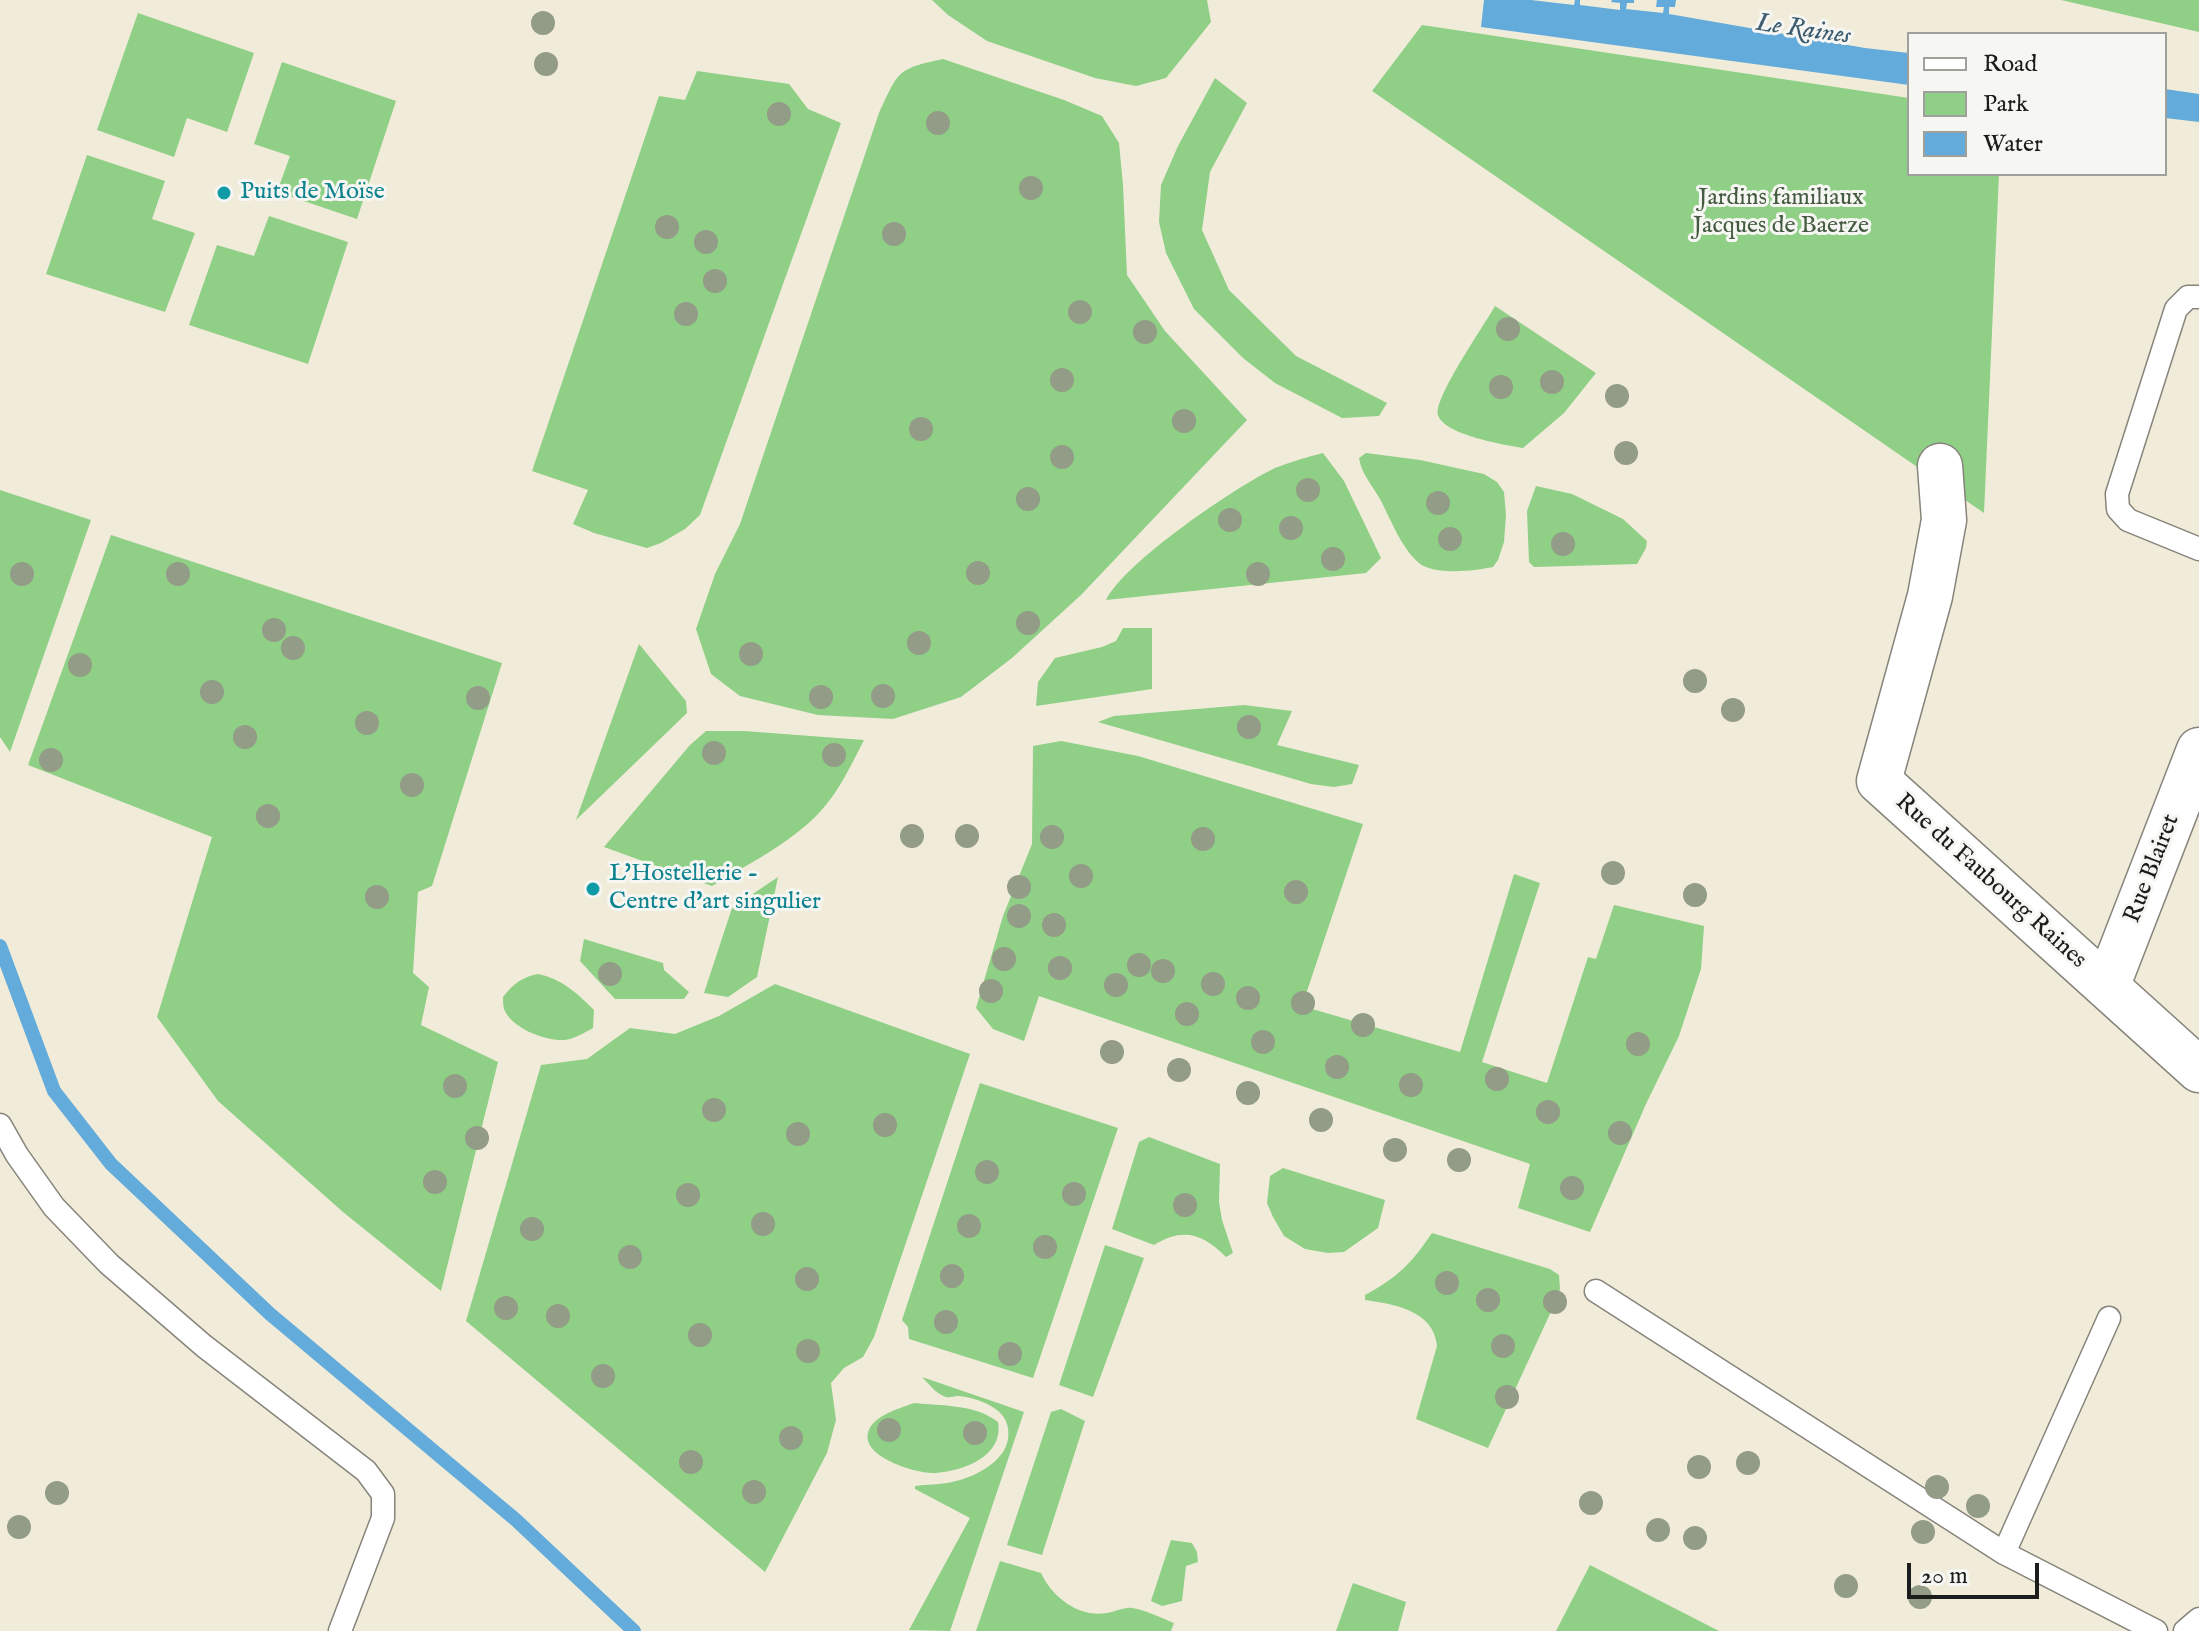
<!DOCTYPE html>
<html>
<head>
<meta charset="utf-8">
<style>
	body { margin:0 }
	#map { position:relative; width:2199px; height:1631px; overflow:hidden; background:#f1ecda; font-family:"IM FELL English",serif }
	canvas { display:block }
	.legend { position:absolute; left:1907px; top:32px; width:260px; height:144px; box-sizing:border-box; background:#f6f6f2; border:2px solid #9f9f9c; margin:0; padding:10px 14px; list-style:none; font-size:24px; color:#1c1c1c }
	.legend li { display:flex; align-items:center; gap:16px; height:40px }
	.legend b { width:40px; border:2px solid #9f9f9c }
	.scale { position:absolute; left:1907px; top:1563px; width:132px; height:36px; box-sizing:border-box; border:4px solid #1c1c1c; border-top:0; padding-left:10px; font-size:24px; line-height:28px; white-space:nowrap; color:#1c1c1c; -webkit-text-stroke:6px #f6f6f2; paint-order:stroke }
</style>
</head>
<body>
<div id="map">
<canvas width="2199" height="1631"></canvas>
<ul class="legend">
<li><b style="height:10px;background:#fff"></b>Road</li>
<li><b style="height:22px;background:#8fcf86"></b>Park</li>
<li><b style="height:22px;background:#63abda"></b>Water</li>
</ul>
<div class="scale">20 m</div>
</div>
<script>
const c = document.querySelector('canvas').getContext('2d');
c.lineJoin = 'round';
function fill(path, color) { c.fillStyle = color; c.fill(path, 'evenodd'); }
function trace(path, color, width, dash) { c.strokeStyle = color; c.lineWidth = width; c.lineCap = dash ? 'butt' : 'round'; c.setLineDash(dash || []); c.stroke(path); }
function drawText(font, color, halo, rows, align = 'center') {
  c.font = font + ' "IM FELL English",serif'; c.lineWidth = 6; c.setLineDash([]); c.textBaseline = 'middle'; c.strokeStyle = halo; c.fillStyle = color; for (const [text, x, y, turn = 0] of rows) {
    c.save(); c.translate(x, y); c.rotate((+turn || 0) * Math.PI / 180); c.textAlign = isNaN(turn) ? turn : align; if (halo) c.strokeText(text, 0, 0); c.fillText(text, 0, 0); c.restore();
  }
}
fill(new Path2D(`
	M932,0h275l4,22 -45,56 -30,8 -41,-8 -108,-37 -39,-26z
	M2061,0h138v32z
	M138,13l116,40 -27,79 -40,-14 -13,39 -77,-27z
	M1422,25l487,73v76h90l-15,339 -612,-422z
	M943,59l121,41 38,16 17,27 4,42 4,90 38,56 82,89 -166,175 -69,63 -51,39 -68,22 -75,-4 -78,-19 -29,-22 -15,-45 19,-55 25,-50 139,-411c20,-42 17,-44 64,-54z
	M282,62l114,39 -39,118 -80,-27 13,-36 -36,-12z
	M697,71l92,13 19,25 33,14 -141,392 -15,14 -24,14 -14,5 -53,-15 -21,-9 15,-34 -56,-19 127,-375 26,4z
	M1215,78l32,25 -37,69 -8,58 27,60 67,66 91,47 -8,13 -37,2 -67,-35 -32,-25 -49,-49 -28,-56 -7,-31 2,-37 17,-39z
	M87,155l78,26 -13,38 43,14 -30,79 -119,-38z
	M269,216l79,26 -40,122 -119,-39 28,-80 37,11z
	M1495,306l101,67 -32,40 -41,35c-18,-3 -79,-13 -85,-33 -5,-16 47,-91 57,-109z
	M1323,453l21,28 37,77 -15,15 -260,27c19,-38 129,-113 169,-132 15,-6 32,-11 48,-15z
	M1366,453l54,7 64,14 13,8 7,10 2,23 -2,27 -6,18 -5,7c-18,4 -50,7 -67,0 -20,-8 -35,-47 -45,-66 -7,-14 -20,-27 -22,-43z
	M1536,486l36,8 51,25 24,22 -1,7 -9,16 -103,3 -5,-5 -2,-51z
	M0,490l91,30 -81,232 -10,-15z
	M111,535l391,128 -70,223 -14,6 -5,81 16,14 -8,38 77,37 -57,229 -98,-79 -125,-111 -61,-84 55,-180 -184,-72z
	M1123,628h29v61l-116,17 2,-24 17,-24 47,-11 14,-6z
	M639,644l47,57 1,12 -111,107z
	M1244,705l48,6 -15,34 82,20 -7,19 -18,3 -23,-3 -213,-62 16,-6z
	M706,731h38l120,9c-13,25 -25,52 -45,73 -30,31 -71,51 -107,73l-108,-39 86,-102z
	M1061,741l77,15 225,68 -61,182 158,46 54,-178 26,9 -58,179 65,21 41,-126 8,2 18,-54 90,21 -3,43 -22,67 -33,68 -56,128 -72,-24 12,-44 -491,-168 -15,45 -31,-12 -17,-21 27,-92 29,-72 1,-98z
	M778,877l-21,100 -29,20 -24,-4 28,-85z
	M584,939l79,24 1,7 25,22 -5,7h-69l-35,-38z
	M538,974c24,5 39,19 56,36l-1,18c-9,5 -19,11 -29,12 -19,1 -53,-12 -60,-31 -1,-4 -1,-8 -1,-12 10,-13 19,-20 35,-23z
	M775,984l195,70 -96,283 -11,20 -19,11 -13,15 5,37 -9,33 -62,119 -299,-251 75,-256 46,-6 43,-31 45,6 44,-18z
	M980,1083l138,45 -85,250 -124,-39 -1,-12 -6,-7z
	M1149,1137l71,27 -1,38 3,18 11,33 -7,4c-23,-23 -43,-30 -72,-12l-42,-16 27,-87z
	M1283,1168l102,32 -7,28 -34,24 -16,1 -23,-4 -21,-13 -11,-19 -6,-14 3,-27z
	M1432,1233l118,36 9,6 1,14 -11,27 -61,132 -72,-29 21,-73c-3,-36 -44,-42 -72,-46v-5c33,-18 46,-31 67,-62z
	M1105,1245l39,13 -51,139 -34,-12z
	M922,1377l102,35 -74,219 -41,-1 61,-112 -55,-29v-3c12,-2 25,-1 37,-4 21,-4 53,-20 56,-43 2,-14 -3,-24 -14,-31 -10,-7 -24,-11 -36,-12 -4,0 -8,2 -12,1 -10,-3 -17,-13 -24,-20z
	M914,1403c28,3 61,1 84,19 6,34 -34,49 -63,51 -19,1 -83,-18 -64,-47 9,-12 29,-18 43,-23z
	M1061,1409l24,12 -43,134 -35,-10 44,-133z
	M1171,1540l21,3 5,9 1,10 -12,4 -4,35 -20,5 -11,-5z
	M1000,1561l41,12c11,24 38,45 66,40 8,-1 17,-6 25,-5 14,2 29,10 42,15l-3,8h-195z
	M1590,1565l129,66h-163z
	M1353,1583l53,19 -8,29h-62z`), '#8fcf86');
fill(new Path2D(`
	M1484,0h47l43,5 1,-5h5v5l40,5v-7l-9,-1 1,-2h22v3h-7l-1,6 37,4 1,-6h-8l1,-7h19l-1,7h-6v7l196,34 44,5v32l-428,-58z
	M2165,89l34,5v28l-34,-4z`), '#63abda');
trace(new Path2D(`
	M0,946l54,145 57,73 159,150 246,206 118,111`), '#63abda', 14);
const service = new Path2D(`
	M2199,297h-11l-12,12 -59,185 1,15 10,11 71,29
	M0,1125l17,30 37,52 55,57 95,82 162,125 17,23v24l-43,113
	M1596,1291l408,262 152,78
	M2004,1553l105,-235
	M2185,1631l14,-12`);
const minor = new Path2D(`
	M1940,466l4,54 -14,76 -51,185 320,289
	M2107,987l92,-237`);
trace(service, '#86847b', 25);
trace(minor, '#86847b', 47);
trace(service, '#fff', 22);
trace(minor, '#fff', 44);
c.fillStyle = '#929c86';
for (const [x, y] of [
	[543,23],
	[546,64],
	[779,114],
	[938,123],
	[1031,188],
	[667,227],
	[894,234],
	[706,242],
	[715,281],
	[1080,312],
	[686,314],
	[1508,329],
	[1145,332],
	[1062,380],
	[1552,382],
	[1501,387],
	[1617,396],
	[1184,421],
	[921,429],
	[1626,453],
	[1062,457],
	[1308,490],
	[1028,499],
	[1438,503],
	[1230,520],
	[1291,528],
	[1450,539],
	[1563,544],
	[1333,559],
	[978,573],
	[22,574],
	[178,574],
	[1258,574],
	[1028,623],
	[274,630],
	[919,643],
	[293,648],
	[751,654],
	[80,665],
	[1695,681],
	[212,692],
	[883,696],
	[821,697],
	[478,698],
	[1733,710],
	[367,723],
	[1249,727],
	[245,737],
	[714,753],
	[834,755],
	[51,760],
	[412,785],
	[268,816],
	[912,836],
	[967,836],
	[1052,837],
	[1203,839],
	[1613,873],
	[1081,876],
	[1019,887],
	[1296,892],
	[1695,895],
	[377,897],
	[1019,916],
	[1054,925],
	[1004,959],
	[1139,965],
	[1060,968],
	[1163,971],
	[610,974],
	[1213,984],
	[1116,985],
	[991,991],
	[1248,998],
	[1303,1003],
	[1187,1014],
	[1363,1025],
	[1263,1042],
	[1638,1044],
	[1112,1052],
	[1337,1067],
	[1179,1070],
	[1497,1079],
	[1411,1085],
	[455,1086],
	[1248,1093],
	[714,1110],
	[1548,1112],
	[1321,1120],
	[885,1125],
	[1620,1133],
	[798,1134],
	[477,1138],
	[1395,1150],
	[1459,1160],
	[987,1172],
	[435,1182],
	[1572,1188],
	[1074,1194],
	[688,1195],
	[1185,1205],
	[763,1224],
	[969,1226],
	[532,1229],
	[1045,1247],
	[630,1257],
	[952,1276],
	[807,1279],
	[1447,1283],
	[1488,1300],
	[1555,1302],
	[506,1308],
	[558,1316],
	[946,1322],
	[700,1335],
	[1503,1346],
	[808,1351],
	[1010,1354],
	[603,1376],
	[1507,1397],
	[889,1430],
	[975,1433],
	[791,1438],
	[691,1462],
	[1748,1463],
	[1699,1467],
	[1937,1487],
	[754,1492],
	[57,1493],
	[1591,1503],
	[1978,1506],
	[19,1527],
	[1658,1530],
	[1923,1532],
	[1695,1538],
	[1846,1586],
	[1920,1597]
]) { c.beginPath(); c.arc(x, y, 12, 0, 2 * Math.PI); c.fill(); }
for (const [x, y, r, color] of [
	[224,193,8,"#0f9aa8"],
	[593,889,8,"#0f9aa8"]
]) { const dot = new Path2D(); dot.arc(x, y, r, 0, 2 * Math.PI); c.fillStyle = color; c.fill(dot); trace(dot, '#f6f6f2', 3); }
drawText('24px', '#0d838f', '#f6f6f2', [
	["Puits de Moïse",240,193],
	["L'Hostellerie -",609,875],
	["Centre d'art singulier",609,903]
], 'left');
drawText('24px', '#445b41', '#f6f6f2', [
	["Jardins familiaux",1781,199],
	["Jacques de Baerze",1781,227]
]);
drawText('24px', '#1c1c1c', '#f6f6f2', [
	["Rue Blairet",2153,869,-69],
	["Rue du Faubourg Raines",1990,882,42]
]);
drawText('italic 26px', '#3c5c71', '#f6f6f2', [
	["Le Raines",1803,31,8]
]);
</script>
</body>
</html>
